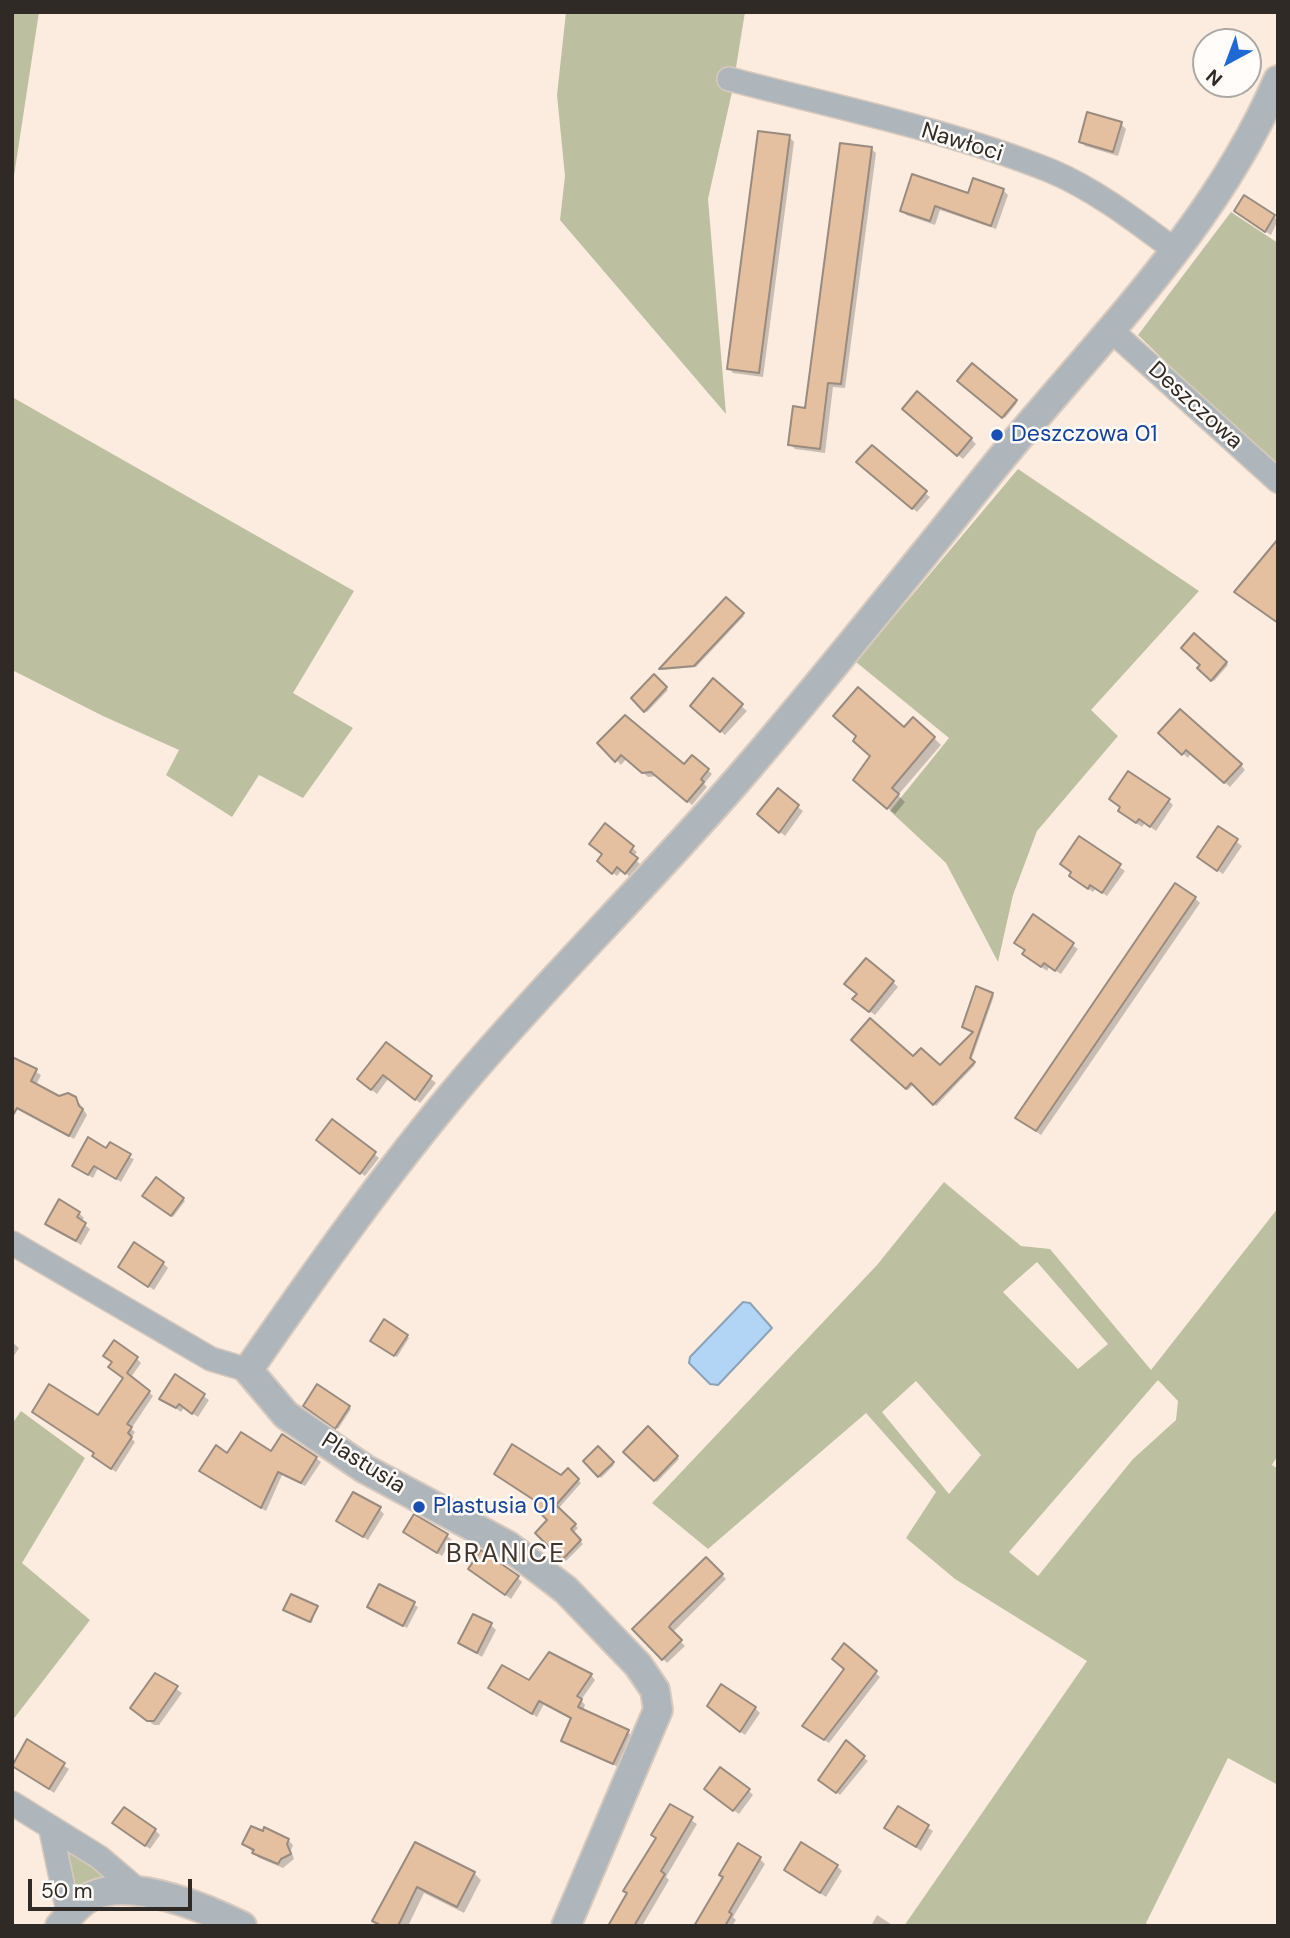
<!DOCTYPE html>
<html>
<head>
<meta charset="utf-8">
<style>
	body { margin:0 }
	#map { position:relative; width:1290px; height:1938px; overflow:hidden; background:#fcecdf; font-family:"DM Sans",sans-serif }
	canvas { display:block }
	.frame { position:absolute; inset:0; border:14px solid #2f2a25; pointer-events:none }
	.north { position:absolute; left:1192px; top:28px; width:70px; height:70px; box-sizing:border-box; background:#fffcf9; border:2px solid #aca8a4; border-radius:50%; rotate:221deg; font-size:19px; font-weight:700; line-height:28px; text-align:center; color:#2f2a25 }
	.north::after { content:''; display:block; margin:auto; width:24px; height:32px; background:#1f69d5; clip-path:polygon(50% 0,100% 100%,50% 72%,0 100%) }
	.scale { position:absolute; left:28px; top:1879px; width:164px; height:32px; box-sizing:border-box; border:4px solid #2f2a25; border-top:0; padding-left:9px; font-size:21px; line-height:24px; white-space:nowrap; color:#2f2a25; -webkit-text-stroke:5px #fffcf9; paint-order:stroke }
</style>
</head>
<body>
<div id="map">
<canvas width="1290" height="1938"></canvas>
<div class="frame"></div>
<div class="north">N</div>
<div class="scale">50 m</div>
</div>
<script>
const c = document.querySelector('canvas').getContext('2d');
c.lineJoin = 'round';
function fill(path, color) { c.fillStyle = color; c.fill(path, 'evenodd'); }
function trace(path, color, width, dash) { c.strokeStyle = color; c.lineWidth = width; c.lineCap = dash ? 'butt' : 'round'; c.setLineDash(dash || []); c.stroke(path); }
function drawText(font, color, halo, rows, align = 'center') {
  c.font = font + ' "DM Sans",sans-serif'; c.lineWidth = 5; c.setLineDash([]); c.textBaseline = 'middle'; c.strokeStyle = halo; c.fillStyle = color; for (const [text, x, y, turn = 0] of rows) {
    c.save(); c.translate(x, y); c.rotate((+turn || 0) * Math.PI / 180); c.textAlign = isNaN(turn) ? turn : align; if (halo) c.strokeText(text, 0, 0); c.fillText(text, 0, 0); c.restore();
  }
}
fill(new Path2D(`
	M12,12h27l-27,177z
	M566,12h179l-13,80 -24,107 18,215 -166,-194 5,-44 -8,-81z
	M1231,212l47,31v228l-140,-136z
	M12,397l342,194 -61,102 60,35 -50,70 -44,-23 -27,42 -66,-42 13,-25 -76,-34 -91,-46z
	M1018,469l181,122 -108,119 27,26 -81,95 -24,64 -15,67 -52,-99 -56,-52 59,-73 -93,-76z
	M944,1182l77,64 29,3 101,121 127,-162v247l-6,10 6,4v316l-50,-27 -82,165 3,3h-245l183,-265 -132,-82 -49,-41 30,-46 -70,-79 -158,136 -56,-46 225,-238zM1037,1262l71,82 -30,25 -75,-77zM1158,1380l20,21 -2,19 -43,39 -95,117 -29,-24zM916,1381l65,74 -32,39 -67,-82z
	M21,1411l64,47 -63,105 68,57 -78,101v-297z
	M73,1848l35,24 -2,10 -31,19 -9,-41z`), '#bcc0a0');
const water = new Path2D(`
	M743,1302l7,1 22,25 -54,57 -8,-1 -21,-21 1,-6z`);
fill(water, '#b2d5f6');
trace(water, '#8ba2b7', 2);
fill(new Path2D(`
	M1121,124l5,5 -8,27 -33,-10 -4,-5z
	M789,137l5,5 -31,235 -30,-4 -4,-5z
	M871,149l5,4 -31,235 -12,-1 -8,66 -30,-4 -5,-5 17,-35z
	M1003,190l5,5 -12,34 -56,-19 -5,15 -29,-10 -4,-5z
	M1244,197l34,23 -7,15 -30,-19z
	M972,365l45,38 -12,15 -45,-37z
	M909,414l62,25 5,5 -13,15z
	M863,467l62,26 5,4 -13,15z
	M726,600l18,16 -48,51 -34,3z
	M1194,635l34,30 -14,16 -15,-13 3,-3z
	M654,677l14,13 -21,22 -14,-14z
	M713,681l34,30 -22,24 -28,-24z
	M904,730l30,8 7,7 -43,50 7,7 -10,12 -33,-27 10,-31 -14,-19z
	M1160,733l81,32 4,5 -15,17 -39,-34 -3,5z
	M600,743l108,27 4,4 -8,10 3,3 -15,18 -35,-29 -9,1 -21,-19 -6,7z
	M778,791l25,20 -18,25 -21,-17z
	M1168,800l5,5 -17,26 -11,-8 -3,4 -17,-12z
	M605,825l32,27 -4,5 7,7 -10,13 -8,-7 -5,6 -14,-11z
	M1218,828l24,18 -19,28 -19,-13z
	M1080,839l45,32 -18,25 -11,-8 -3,4 -22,-16z
	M1195,898l5,5 -159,232 -19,-13 -5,-4z
	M1033,917l45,32 -17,25 -12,-7 -2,4 -17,-12 -3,-8 -11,-8z
	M893,982l5,5 -23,28 -16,-11z
	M992,994l2,2 -23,65 4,4 -39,41 -22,-22 -6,6 -55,-50 87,27 35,-34z
	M387,1044l49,39 -16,20 -32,-24 -11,15 -13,-10z
	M12,1057l29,18 -5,10 23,13 16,1 5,5 7,11 -13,24 -44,-26z
	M332,1121l47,37 -14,18 -43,-32z
	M107,1150l27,9 -13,23 -23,-14 -5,10 -15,-9z
	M146,1198l37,1 2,2 -12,16z
	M79,1213l5,5 -3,4 9,7 -9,16 -34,-21z
	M163,1263l5,5 -14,22 -29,-19z
	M407,1336l2,2 -12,19 -23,-14z
	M12,1342l7,6 -7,11z
	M137,1359l4,4 -10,14 22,19 -22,33 4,3 -4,6 4,4 -19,30 -18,-12 -2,-6 -62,-42 64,5 27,-38 -11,-8z
	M176,1377l33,23 -11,17 -14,-9 -3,4 -19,-14z
	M349,1407l2,2 -13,20 -31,-21z
	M648,1429l31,30 -22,23 -31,-30z
	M598,1448l16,17 -13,13 -16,-17z
	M271,1453l45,5 5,4 -16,24 -23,-11 -16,36 -65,-40 27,-16z
	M568,1471l13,12 -23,26 20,19 -5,5 10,11 -17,17 -29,-28 13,-13 -11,-18z
	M379,1509l5,5 -16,26 -30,-19z
	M405,1532l42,4 5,4 -10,16z
	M706,1559l20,20 -54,54 13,13 -18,17 -33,-34z
	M470,1569l48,9 4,4 -11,17z
	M380,1586l38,21 -11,21 -38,-21z
	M316,1608l-4,15 -25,-12z
	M491,1625l5,5 -14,27 -22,-14z
	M844,1645l36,32 -51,66 -21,-13 38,-60z
	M156,1675l26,18 -23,32h-5l-17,-12z
	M591,1675l4,5 -14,20 4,5 -2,6 49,24 -14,32 -55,-27 10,-20 -29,-16 -7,13 -47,-29z
	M755,1708l5,5 -15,22 -31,-24z
	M27,1741l42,28 -15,24 -41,-28z
	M846,1743l22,18 -28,34 -16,-11z
	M748,1790l5,5 -14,19 -28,-20z
	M670,1806l27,18 -31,53 3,3 -27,46h-32l47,-88z
	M898,1808l35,23 -12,20 -34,-23z
	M120,1828l35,2 5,5 -10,14z
	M288,1840l5,5 -2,5 3,9 -11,9 -24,-10 -15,-14z
	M416,1844l58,29 7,7 -17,33 -40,-20 -16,33h-29l-5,-6z
	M760,1859l5,5 -32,53 3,3 -4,6h-36z
	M837,1866l5,5 -16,26 -40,-27z
	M877,1915l17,11h-23z`), '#0003');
const building = new Path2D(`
	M1087,112l35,10 -9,30 -34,-10z
	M758,131l32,4 -31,238 -32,-4z
	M840,143l32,4 -31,237 -13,-1 -8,66 -32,-4 5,-39 12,2z
	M912,174l56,19 5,-15 31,11 -13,37 -56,-20 -5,15 -30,-10z
	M1244,195l31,20 -10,17 -31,-21z
	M972,363l45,37 -15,18 -45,-37z
	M917,391l55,47 -15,18 -55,-47z
	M872,445l55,46 -15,18 -56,-47z
	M1278,539v84l-44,-31z
	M726,597l18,16 -50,53 -35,3z
	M1194,633l33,29 -16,19 -14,-13 3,-3 -19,-17z
	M654,674l13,13 -23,25 -13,-14z
	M713,678l30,26 -23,28 -30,-26z
	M858,687l46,40 9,-10 22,20 -43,51 7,6 -12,15 -34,-29 17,-24 -17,-15 3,-5 -23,-20z
	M1180,709l62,55 -18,19 -38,-33 -4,5 -24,-22z
	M625,715l59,49 8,-9 17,14 -8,10 3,3 -17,20 -36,-30 -9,1 -21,-18 -6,7 -18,-19z
	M1128,771l42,28 -20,28 -11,-8 -3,4 -18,-12 2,-4 -11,-8z
	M778,788l21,17 -20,28 -22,-19z
	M605,823l29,23 -4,6 8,6 -13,16 -8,-7 -5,7 -15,-13 5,-7 -13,-10z
	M1218,826l20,13 -21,32 -20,-14z
	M1079,836l42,28 -19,29 -12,-8 -2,4 -19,-13 2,-4 -11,-8z
	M1175,883l21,14 -160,234 -21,-13z
	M1033,914l41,29 -19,28 -11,-8 -3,4 -19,-13 3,-4 -11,-7z
	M866,958l28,23 -25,31 -17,-13 5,-5 -13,-10z
	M976,986l17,7 -23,65 5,4 -42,43 -22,-22 -5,6 -55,-49 19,-22 43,38 8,-8 19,17 33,-33 -11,-5z
	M386,1042l46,34 -17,24 -32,-25 -12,15 -14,-11z
	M12,1057l25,12 -6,12 28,15 9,-3 8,4 3,9 4,3 -14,27 -52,-28 -5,9z
	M332,1119l44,33 -16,22 -44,-34z
	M88,1137l18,11 4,-6 21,12 -15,25 -22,-13 -6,9 -16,-9z
	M156,1177l28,21 -13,18 -29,-20z
	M59,1199l21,13 -3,5 9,6 -10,18 -31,-17z
	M134,1242l30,20 -16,25 -30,-20z
	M384,1319l24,16 -14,21 -24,-15z
	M114,1340l24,17 -11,16 23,18 -23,33 5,3 -4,6 4,4 -21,32 -19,-13 2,-3 -62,-41 17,-28 49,31 25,-37 -15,-11 4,-5 -9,-6z
	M175,1374l30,20 -13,20 -13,-10 -3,4 -17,-9z
	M317,1384l33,22 -15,23 -32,-23z
	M648,1426l30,30 -24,25 -31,-29z
	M241,1432l30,19 11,-17 35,23 -16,26 -23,-11 -17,36 -62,-37 17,-26 11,8z
	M512,1444l49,31 7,-7 11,11 -23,26 20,19 -5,5 10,11 -19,20 -27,-27 12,-13 -14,-14 4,-4 -43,-28z
	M598,1446l16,16 -16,15 -15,-16z
	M353,1492l28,15 -18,30 -27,-16z
	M414,1514l34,20 -11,19 -34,-21z
	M481,1550l38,26 -14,19 -37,-26z
	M706,1557l17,17 -51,49 -3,4 13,13 -20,20 -30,-31z
	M379,1584l36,18 -12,24 -36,-19z
	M291,1594l27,12 -8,16 -27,-12z
	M473,1614l19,9 -15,30 -19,-10z
	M844,1643l33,28 -53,69 -22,-14 42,-57 -12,-10z
	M549,1652l43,22 -15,22 5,3 -4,8 51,23 -16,34 -52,-23 10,-23 -32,-17 -7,13 -44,-26 14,-23 27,15z
	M155,1673l23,13 -24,35h-7l-17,-13z
	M721,1684l35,23 -16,25 -33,-26z
	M27,1739l38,24 -16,26 -37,-23z
	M846,1740l19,16 -29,37 -18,-13z
	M720,1767l30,22 -17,22 -29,-22z
	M670,1804l23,13 -32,54 4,3 -31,52h-26l19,-33 -4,-2 33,-53 -5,-3z
	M898,1806l31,19 -13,22 -32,-19z
	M124,1807l32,22 -11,17 -33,-23z
	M251,1826l12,5 1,-4 25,12 -2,5 4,10 -10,5 -3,5 -26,-11 2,-3 -12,-6z
	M415,1842l60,30 -18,35 -40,-20 -19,39h-16l-10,-5z
	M801,1842l37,23 -18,28 -36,-23z
	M738,1843l23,14 -32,55 3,2 -7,12h-31l29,-49 -4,-2z`);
fill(building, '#e4bfa0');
trace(building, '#998b7f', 2);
const minor = new Path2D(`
	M729,79c106,28 220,51 322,92 45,19 86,51 125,80
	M1112,331l166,150
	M12,1243l199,116 37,11
	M12,1803l87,54 41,35
	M51,1830l18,86`);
const tertiary = new Path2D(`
	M60,1926c10,-11 18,-23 32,-30 40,-19 113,12 150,30
	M566,1926l92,-216 -3,-20 -17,-25 -72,-75 -59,-45 -142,-76 -79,-54 -38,-45c68,-98 137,-196 214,-287 91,-108 193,-206 285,-314 86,-100 169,-205 252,-308 100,-122 216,-234 279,-381`);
trace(minor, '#d7c9be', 26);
trace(tertiary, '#d7c9be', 32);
trace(minor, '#afb6bb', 23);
trace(tertiary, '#afb6bb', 28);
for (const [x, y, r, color] of [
	[997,435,7,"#1a4fb4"],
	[419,1507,7,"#1a4fb4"]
]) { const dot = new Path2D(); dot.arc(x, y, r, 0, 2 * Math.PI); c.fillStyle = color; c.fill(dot); trace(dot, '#fffcf9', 2.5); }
drawText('23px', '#2f2a25', '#fffcf9', [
	["Nawłoci",962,143,17],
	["Deszczowa",1195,406,42],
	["Plastusia",363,1464,32]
]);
drawText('23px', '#164399', '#fffcf9', [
	["Deszczowa 01",1011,435],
	["Plastusia 01",433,1507]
], 'left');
c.letterSpacing = '2px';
drawText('26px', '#41352b', '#fffcf9', [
	["BRANICE",506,1555]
]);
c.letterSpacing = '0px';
</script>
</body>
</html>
